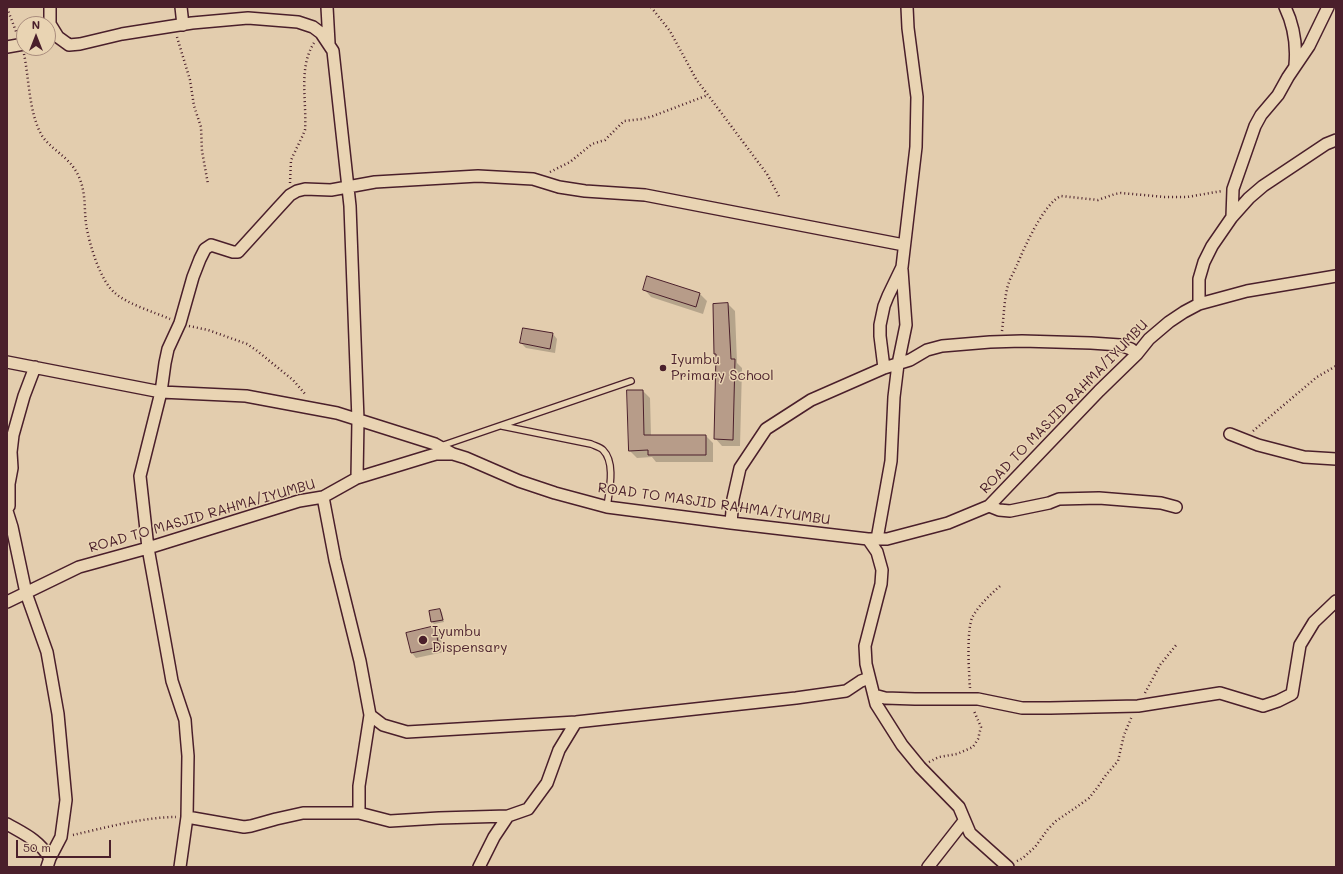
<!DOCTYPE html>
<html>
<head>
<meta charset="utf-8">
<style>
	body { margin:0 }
	#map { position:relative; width:1343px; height:874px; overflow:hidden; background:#e3cdae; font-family:Mali,sans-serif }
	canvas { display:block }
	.frame { position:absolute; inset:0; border:8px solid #4a1f2b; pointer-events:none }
	.north { position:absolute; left:16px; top:16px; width:40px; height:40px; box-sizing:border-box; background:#e9d4b3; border:1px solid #a98c7d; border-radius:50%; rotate:0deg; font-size:11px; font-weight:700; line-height:16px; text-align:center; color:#4a1f2b }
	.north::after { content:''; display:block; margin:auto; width:14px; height:18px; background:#4a1f2b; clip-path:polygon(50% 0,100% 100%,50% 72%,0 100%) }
	.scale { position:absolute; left:16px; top:840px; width:95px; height:18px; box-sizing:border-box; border:2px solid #4a1f2b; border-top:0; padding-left:5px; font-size:12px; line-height:14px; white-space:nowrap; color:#4a1f2b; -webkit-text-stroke:3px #e9d4b3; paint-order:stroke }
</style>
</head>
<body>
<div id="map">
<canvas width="1343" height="874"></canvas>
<div class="frame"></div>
<div class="north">N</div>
<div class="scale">50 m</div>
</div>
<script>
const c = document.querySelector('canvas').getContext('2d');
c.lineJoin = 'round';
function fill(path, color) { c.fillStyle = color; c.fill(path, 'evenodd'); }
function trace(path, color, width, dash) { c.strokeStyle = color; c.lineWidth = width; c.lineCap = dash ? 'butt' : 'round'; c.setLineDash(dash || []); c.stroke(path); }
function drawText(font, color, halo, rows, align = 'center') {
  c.font = font + ' Mali,sans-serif'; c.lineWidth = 3; c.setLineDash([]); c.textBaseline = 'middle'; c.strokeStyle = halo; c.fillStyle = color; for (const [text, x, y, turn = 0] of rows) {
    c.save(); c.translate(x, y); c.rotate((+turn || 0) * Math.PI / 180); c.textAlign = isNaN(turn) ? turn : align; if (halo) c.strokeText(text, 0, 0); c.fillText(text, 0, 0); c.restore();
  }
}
fill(new Path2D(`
	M644,289l56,5 7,7 -4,13 -52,-17z
	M728,304l7,7 2,52 5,5 -2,78h-18l-7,-8 2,-83 -2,-2 -1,-48z
	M553,334l4,5 -2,14 -29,-5 -5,-5z
	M643,391l7,7 1,38h55l7,7v19h-57l-4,-5 -15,1 -7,-7z
	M440,610l2,2 2,10 -10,2 -2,-2z
	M434,627l5,5 5,20 -28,6 -4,-5 -5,-20z`), '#0003');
const building = new Path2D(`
	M647,276l53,17 -4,14 -53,-17z
	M728,303l3,56h4l-2,81 -19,-1 2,-85h-2l-1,-50z
	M523,328l30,5 -3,16 -30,-6z
	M627,390h16l1,45h62v20h-58v-5l-19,1z
	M440,609l3,11 -12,2 -2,-11z
	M435,626l4,21 -28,6 -5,-20z`);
fill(building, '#b79c89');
trace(building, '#4a1f2b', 1);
const service = new Path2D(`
	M502,426l89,18c4,2 9,3 12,6 13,13 6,41 4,57
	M441,446l190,-65`);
const minor = new Path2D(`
	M50,7v17l8,13 11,8 11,-1 42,-10 70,-11 56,-5 50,4 15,5 8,6 12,18 17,155 8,214 -1,58
	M181,7l2,18
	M327,7l2,36
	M1285,7c9,19 12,37 10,58
	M7,47l17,-3
	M1232,217l1,-28 22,-63 6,-11 17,-20 10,-18 21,-31 19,-39
	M1199,304v-25l5,-17 8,-16 20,-29 17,-19 14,-12 63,-42 10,-4
	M7,362l154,30 85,4 91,17 98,31 18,10
	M884,368l-4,-32v-11l4,-19 4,-10 14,-29 14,-120 1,-50 -9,-69 -1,-21
	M1230,434l28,11 46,12 32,2
	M323,497l12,63 25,101 10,54 -11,71v27
	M989,506l10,4 11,1 39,-8 10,-4 40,-1 62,5 15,4
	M7,508l2,-2v-22l3,-16 -1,-16 2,-17 11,-39 11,-29
	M7,511l5,16 14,66 21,59 11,62 8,86 -5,37 -11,21 -3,9
	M731,523l2,-24 7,-31 26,-39 45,-29 73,-32 26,-8 17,-10 15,-4 48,-4 32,-1 69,2 29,2 11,4 6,5
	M868,539l9,13 5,18 -1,14 -16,62 1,18 10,40 26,41 18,22 39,40 11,26 38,34
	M877,539l14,-78 3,-64 4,-33 8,-39 -4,-55
	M7,602l72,-35 69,-19 151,-47 24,-4 34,-19 72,-22 7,-2h17l13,4 53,23 36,12 52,14 124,16 137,16h19l61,-16 41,-17 110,-115 38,-37 12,-15 20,-17 15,-10 15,-8 48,-13 89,-15
	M874,695l11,3 30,1h63l44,9h28l88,-2 82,-13 43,13 15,-5 14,-7 8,-49 14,-23 22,-21
	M370,715l13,10 24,7 169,-10 220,-24 50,-7 15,-10 8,-3
	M187,817l57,10 7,-1 25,-7 27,-6h56l31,8 49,-3 69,-2 20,-7 19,-26 12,-33 17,-28
	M7,824c19,11 30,15 43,34
	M180,867l7,-50 1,-61 -2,-23 -1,-13 -13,-39 -3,-17 -21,-116 -8,-72 21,-84 4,-29 3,-14 12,-26 13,-46 7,-18 5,-10 6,-4 22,7h5l40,-44 12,-13 7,-4 8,-2 26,1 44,-8 103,-6 55,3 26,8 26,4 60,4 259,50
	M479,867l15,-30 14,-21
	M928,867l36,-46`);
trace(service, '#4a1f2b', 8);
trace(minor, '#4a1f2b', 14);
trace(new Path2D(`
	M651,7l19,24 26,48 71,95 13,24
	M7,8l10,26
	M177,37l13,43 4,26 7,21 1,24 6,33
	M24,54c5,24 5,58 17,80 9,16 29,22 38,43 7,16 5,30 7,47 3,19 14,57 29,69 12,11 39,19 55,26
	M550,172l20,-10 22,-18 13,-4 19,-19 18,-2 11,-3 55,-21
	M290,183l1,-23 11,-23 3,-7c2,-29 -7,-62 9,-87
	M189,326l19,4 39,14 9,6 37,30 13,15
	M1002,331c2,-16 2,-31 6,-46 2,-7 6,-13 9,-20 7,-17 27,-62 44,-69l37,4 17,-6 6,-1 44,4h22l35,-6
	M1253,431l64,-54 19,-11
	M970,688c-1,-14 -4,-60 3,-72 7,-12 17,-21 27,-30
	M1145,693l15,-28 17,-21
	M929,762l10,-5 18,-3 16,-7 5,-8 3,-12 -7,-16
	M73,835c31,-7 71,-18 103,-18
	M1017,861l6,-3 12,-11 13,-18 8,-8 22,-15 11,-8 8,-10 9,-13 12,-14 6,-26 8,-19`), '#4a1f2b', 2.5, [1, 3]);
trace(service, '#e9d4b3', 5.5);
trace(minor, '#e9d4b3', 11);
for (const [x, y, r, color] of [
	[663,368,4,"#4a1f2b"],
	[423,640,5,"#4a1f2b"]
]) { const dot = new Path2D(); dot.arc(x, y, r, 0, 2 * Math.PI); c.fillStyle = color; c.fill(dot); trace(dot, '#e9d4b3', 1.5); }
drawText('14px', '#4a1f2b', '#e9d4b3', [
	["Iyumbu",671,360],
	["Primary School",671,376],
	["Iyumbu",432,632],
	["Dispensary",432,648]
], 'left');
drawText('14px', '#4a1f2b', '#e9d4b3', [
	["ROAD TO MASJID RAHMA/IYUMBU",1064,407,-46],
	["ROAD TO MASJID RAHMA/IYUMBU",714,504,8],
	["ROAD TO MASJID RAHMA/IYUMBU",202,516,-16]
]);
</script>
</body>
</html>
